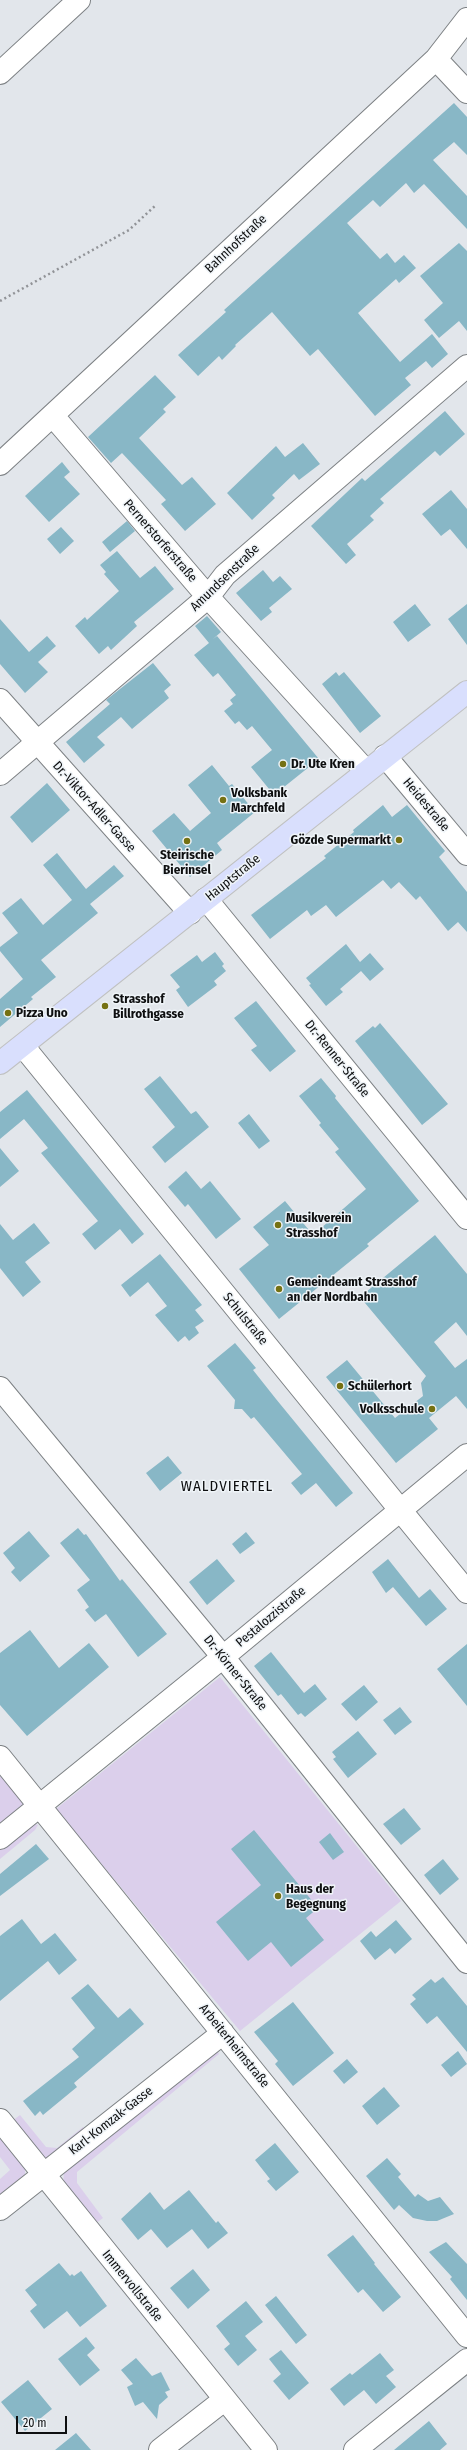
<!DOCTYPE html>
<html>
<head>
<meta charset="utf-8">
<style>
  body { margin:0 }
  #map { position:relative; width:467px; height:2450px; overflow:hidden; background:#e2e6eb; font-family:"Fira Sans Condensed",sans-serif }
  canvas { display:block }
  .scale { position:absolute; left:16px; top:2416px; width:51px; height:18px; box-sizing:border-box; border:2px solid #0e0f10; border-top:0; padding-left:5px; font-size:12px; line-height:14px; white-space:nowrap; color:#0e0f10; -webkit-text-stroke:3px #eff4f8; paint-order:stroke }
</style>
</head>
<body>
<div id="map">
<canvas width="467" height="2450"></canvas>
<div class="scale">20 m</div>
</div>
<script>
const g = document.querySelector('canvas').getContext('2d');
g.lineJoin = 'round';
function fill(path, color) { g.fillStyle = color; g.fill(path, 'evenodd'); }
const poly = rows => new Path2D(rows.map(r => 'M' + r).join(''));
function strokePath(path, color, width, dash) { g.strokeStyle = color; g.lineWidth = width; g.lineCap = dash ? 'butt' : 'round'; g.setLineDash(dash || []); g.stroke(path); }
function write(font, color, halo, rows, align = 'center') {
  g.font = font + ' "Fira Sans Condensed",sans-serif'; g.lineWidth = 3; g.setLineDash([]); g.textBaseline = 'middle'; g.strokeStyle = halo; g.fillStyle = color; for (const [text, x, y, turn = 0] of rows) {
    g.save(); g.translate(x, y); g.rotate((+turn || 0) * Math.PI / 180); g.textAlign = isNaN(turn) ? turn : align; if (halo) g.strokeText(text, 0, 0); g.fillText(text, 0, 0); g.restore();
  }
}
fill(poly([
  [220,1677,401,1901,240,2031,56,1809],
  [0,1768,31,1804,0,1829],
  [31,1823,38,1825,35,1830,0,1859,0,1845],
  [217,2050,219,2054,77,2172,77,2183,103,2218,92,2226,63,2191,64,2167],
  [20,2115,46,2147,57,2148,83,2127,88,2133,47,2160,41,2158,12,2121],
  [0,2132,22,2160,25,2169,25,2177,0,2203,0,2179,10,2170,0,2157]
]), '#dbcfeb');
fill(poly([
  [454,103,467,117,467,155,454,142,433,160,467,196,467,229,424,184,414,193,406,183,380,207,373,200,347,223,380,259,387,253,395,263,404,255,416,268,399,283,396,279,358,313,400,362,432,334,448,354,432,368,426,361,405,378,411,385,375,416,318,349,310,356,272,312,235,345,236,346,222,360,219,356,198,376,178,355,226,312,224,310],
  [459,243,467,251,467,331,459,321,439,338,424,320,443,303,420,276],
  [155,375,176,397,163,409,166,412,139,438,182,485,192,477,216,504,185,531,161,504,166,500,122,453,111,463,88,437],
  [445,411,465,434,440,456,435,451,380,499,384,503,370,516,374,520,347,544,356,555,346,564,311,526,362,478,365,481],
  [303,443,320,464,299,480,294,474,272,495,275,498,252,520,227,493,276,446,285,457],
  [62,462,70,472,64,477,80,494,49,522,25,496],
  [451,490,467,509,467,549,450,529,441,536,422,514],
  [127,521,135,531,110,552,102,542],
  [61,527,74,541,60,554,47,539],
  [117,551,140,578,155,566,174,589,134,622,137,626,111,650,108,646,99,654,75,626,85,617,87,620,119,591,104,574,106,572,100,565],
  [263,570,273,582,280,576,292,589,269,608,272,612,261,621,236,593],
  [415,604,431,625,408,642,393,622],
  [467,604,467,645,448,619],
  [207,616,221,632,213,639,217,636,319,759,274,795,251,767,272,750,252,726,247,730,239,721,235,724,224,711,233,704,230,700,236,695,218,673,213,677,194,655,209,643,195,626],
  [0,619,29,652,47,636,56,646,38,662,48,672,25,693,0,664],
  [153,663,171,685,164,691,169,698,132,729,121,717,97,737,105,745,84,763,66,742,110,704,106,700],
  [336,672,339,676,344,672,381,716,360,733,322,684],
  [212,765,229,786,232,784,255,812,217,843,222,850,190,877,152,831,174,813,190,831,211,813,188,785],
  [47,783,70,810,32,843,10,817],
  [383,805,392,817,407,805,445,851,439,857,467,892,467,932,458,922,448,931,420,896,416,900,399,882,391,889,383,880,336,917,326,905,311,916,307,910,270,939,251,915,326,858,324,856,354,832,353,830],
  [57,853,86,889,114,865,124,876,90,904,98,913,41,960,56,977,31,997,33,999,0,1027,0,999,23,979,0,951,0,947,18,933,2,913,21,898,43,925,72,900,43,865],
  [346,944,360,962,370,953,384,969,370,981,361,971,340,989,343,992,326,1006,309,985,311,984,306,978],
  [215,952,224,964,222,966,226,971,214,981,217,985,188,1007,176,990,180,987,170,975,197,955,202,962],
  [256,1001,296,1051,270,1072,251,1050,257,1046,234,1018],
  [380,1023,448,1104,422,1125,355,1041,373,1026,375,1028],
  [160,1076,191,1114,196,1111,209,1127,165,1163,152,1147,175,1127,144,1089],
  [321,1078,336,1096,335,1098,419,1201,367,1244,369,1246,279,1319,239,1269,269,1245,253,1227,285,1201,313,1235,366,1189,335,1152,339,1149,319,1125,321,1123,299,1096],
  [27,1090,144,1234,132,1244,120,1229,95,1250,82,1234,98,1221,41,1153,48,1148,24,1119,0,1139,0,1112],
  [249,1114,270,1141,259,1149,238,1123],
  [0,1148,19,1171,0,1187],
  [186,1171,201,1189,210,1181,241,1219,216,1239,188,1204,185,1207,168,1187],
  [34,1223,50,1243,25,1262,41,1282,23,1297,0,1268,0,1224,13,1240],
  [435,1235,467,1274,467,1336,456,1322,434,1342,455,1368,467,1359,467,1409,456,1396,429,1418,438,1429,396,1463,326,1377,347,1360,395,1418,423,1396,421,1383,426,1376,360,1297],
  [160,1254,202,1305,195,1310,204,1321,195,1327,199,1333,189,1341,185,1336,178,1342,155,1315,167,1306,148,1282,130,1297,121,1285],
  [235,1343,256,1368,253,1370,276,1399,353,1493,336,1507,316,1483,301,1495,291,1483,302,1474,254,1417,251,1419,242,1409,234,1409,235,1400,207,1366],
  [168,1456,182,1473,160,1491,146,1473],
  [78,1528,84,1535,86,1534,120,1581,122,1579,167,1634,138,1657,106,1614,95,1622,85,1610,89,1607,77,1590,90,1580,60,1543],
  [29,1531,50,1556,20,1582,11,1572,15,1568,3,1553],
  [246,1532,255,1543,240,1554,232,1544],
  [217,1559,235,1581,207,1605,189,1582],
  [388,1559,419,1598,430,1589,447,1609,426,1626,393,1587,386,1593,372,1572],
  [30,1630,59,1668,89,1643,109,1667,27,1736,0,1705,0,1653],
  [467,1644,467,1706,437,1669],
  [271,1652,304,1693,315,1684,327,1699,305,1717,301,1713,298,1715,281,1694,278,1696,254,1666],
  [364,1685,378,1702,356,1721,341,1704],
  [400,1707,412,1722,395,1735,383,1720],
  [358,1731,377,1754,348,1778,333,1759,336,1757,332,1752],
  [404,1808,421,1829,401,1845,383,1824],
  [254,1830,318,1908,306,1918,324,1940,291,1967,271,1942,248,1961,216,1922,261,1885,231,1849],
  [330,1833,344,1852,333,1860,319,1842],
  [36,1844,49,1859,0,1896,0,1874],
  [443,1859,459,1879,440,1895,424,1875],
  [22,1919,41,1944,55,1933,77,1960,59,1975,48,1961,0,2001,0,1936],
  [396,1920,412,1939,395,1954,390,1948,375,1960,360,1941,371,1931,376,1937],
  [443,1977,467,2006,467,2052,437,2016,427,2024,410,2004,416,1999,412,1995,431,1979,435,1983],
  [88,1984,118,2018,130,2008,144,2024,74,2083,77,2087,43,2115,40,2111,35,2116,23,2101,79,2057,72,2049,95,2028,71,1998],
  [293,2002,334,2053,293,2086,275,2064,278,2061,254,2032],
  [458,2051,467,2064,451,2077,441,2065],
  [347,2059,358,2072,344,2084,333,2071],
  [384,2087,400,2106,377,2125,362,2106],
  [275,2143,299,2172,276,2191,267,2181,270,2179,255,2160],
  [387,2158,401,2174,398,2177,415,2197,418,2194,428,2201,440,2197,454,2214,437,2221,427,2221,413,2218,399,2205,394,2210,366,2176],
  [189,2190,216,2223,218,2221,228,2233,208,2249,192,2229,167,2248,151,2229,138,2240,121,2219,150,2192,164,2210],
  [353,2235,375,2263,374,2264,401,2297,383,2312,363,2289,358,2293,327,2255],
  [446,2242,467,2264,467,2300,450,2279,452,2277,429,2252],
  [59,2263,70,2276,72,2274,74,2276,81,2271,107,2306,80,2327,67,2311,44,2329,30,2311,37,2305,25,2290],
  [193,2269,210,2290,188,2309,170,2288],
  [276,2296,307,2335,296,2344,265,2305],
  [246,2301,263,2322,245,2336,257,2350,238,2366,224,2349,230,2344,216,2326],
  [86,2337,95,2348,87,2355,100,2370,80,2386,58,2359],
  [281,2350,309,2383,289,2400,273,2381,281,2374,269,2359],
  [380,2353,394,2370,386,2376,396,2387,376,2404,364,2390,344,2406,330,2389,350,2373,352,2375],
  [136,2358,152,2376,161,2372,170,2390,165,2392,168,2397,159,2405,157,2419,143,2402,135,2406,127,2387,133,2384,121,2370],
  [28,2380,52,2409,25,2431,1,2402],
  [429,2421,447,2444,440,2450,394,2450],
  [76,2433,91,2450,55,2450]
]), '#88b7c6');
const minor = poly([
  [436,59,467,92],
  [0,73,79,0],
  [53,416,208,597,366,771],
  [0,464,436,59,467,19],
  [0,700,190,913],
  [385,756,467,854],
  [0,774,208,597,225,575,467,366],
  [206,899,467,1218],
  [23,1046,467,1592],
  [0,1388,223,1657,467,1962],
  [0,1757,467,2336],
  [0,1838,223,1657,467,1455],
  [0,2120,266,2450],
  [0,2209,223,2033],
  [160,2450,224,2400],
  [355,2450,467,2360]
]);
const major = poly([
  [0,1063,467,692]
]);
strokePath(minor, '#7d8184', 24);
strokePath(major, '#c0c1c1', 24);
strokePath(poly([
  [0,301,129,230,156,205]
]), '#919397', 2.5, [2, 3]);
strokePath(minor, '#fff', 22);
strokePath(major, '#d9dffd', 22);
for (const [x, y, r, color] of [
  [283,764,4,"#757113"],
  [223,800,4,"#757113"],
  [399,840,4,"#757113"],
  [187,841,4,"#757113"],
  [105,1006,4,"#757113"],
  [8,1013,4,"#757113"],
  [278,1225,4,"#757113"],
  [279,1289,4,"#757113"],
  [340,1386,4,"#757113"],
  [432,1409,4,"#757113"],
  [278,1896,4,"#757113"]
]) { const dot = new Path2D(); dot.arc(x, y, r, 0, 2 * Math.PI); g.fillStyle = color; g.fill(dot); strokePath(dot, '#eff4f8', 1.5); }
write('13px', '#0e0f10', '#eff4f8', [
  ["Bahnhofstraße",236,244,-43],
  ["Pernerstorferstraße",160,541,49],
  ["Amundsenstraße",225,578,-44],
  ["Heidestraße",426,805,50],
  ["Dr.-Viktor-Adler-Gasse",94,807,48],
  ["Hauptstraße",233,878,-39],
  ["Dr.-Renner-Straße",337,1059,51],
  ["Schulstraße",245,1319,51],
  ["Pestalozzistraße",271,1617,-40],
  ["Dr.-Körner-Straße",235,1673,51],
  ["Arbeiterheimstraße",234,2046,51],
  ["Karl-Komzak-Gasse",111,2121,-38],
  ["Immervollstraße",132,2286,51]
]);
write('bold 13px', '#0e0f10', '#eff4f8', [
  ["Dr. Ute Kren",291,764],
  ["Volksbank",231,793],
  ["Marchfeld",231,808],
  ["Gözde Supermarkt",391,840,"right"],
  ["Steirische",187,855,"center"],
  ["Bierinsel",187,870,"center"],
  ["Strasshof",113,999],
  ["Billrothgasse",113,1014],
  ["Pizza Uno",16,1013],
  ["Musikverein",286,1218],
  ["Strasshof",286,1233],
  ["Gemeindeamt Strasshof",287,1282],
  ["an der Nordbahn",287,1297],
  ["Schülerhort",348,1386],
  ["Volksschule",424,1409,"right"],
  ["Haus der",286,1889],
  ["Begegnung",286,1904]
], 'left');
g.letterSpacing = '1px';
write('15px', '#0e0f10', '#eff4f8', [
  ["WALDVIERTEL",227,1487]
]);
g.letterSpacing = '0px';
</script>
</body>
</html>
